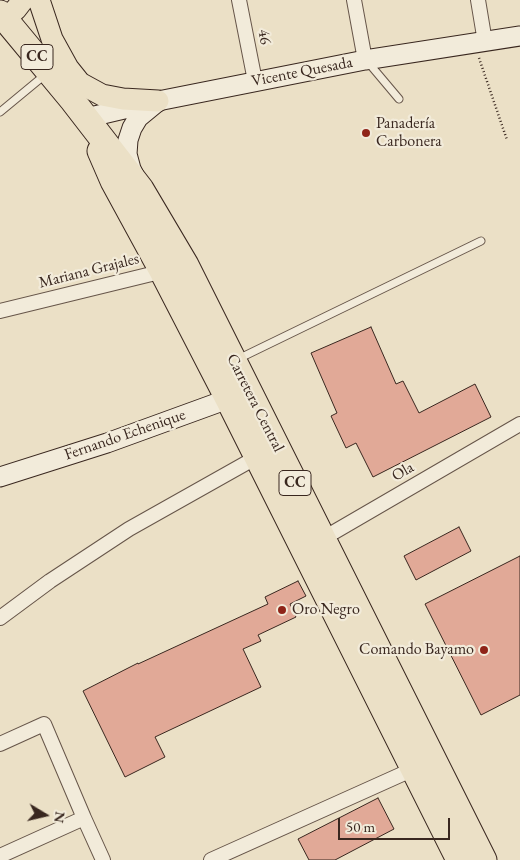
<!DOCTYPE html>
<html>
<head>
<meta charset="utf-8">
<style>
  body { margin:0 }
  #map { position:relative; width:520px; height:860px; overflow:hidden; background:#ebe0c6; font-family:"EB Garamond",serif }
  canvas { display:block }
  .north { position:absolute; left:20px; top:790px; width:50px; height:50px; -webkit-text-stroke:4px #f2ebda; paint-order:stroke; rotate:99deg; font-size:14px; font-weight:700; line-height:20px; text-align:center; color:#39271f }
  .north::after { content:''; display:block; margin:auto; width:18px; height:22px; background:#39271f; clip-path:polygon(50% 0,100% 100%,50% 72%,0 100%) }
  .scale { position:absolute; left:338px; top:818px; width:112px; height:22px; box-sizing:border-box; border:2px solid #39271f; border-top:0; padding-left:6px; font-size:15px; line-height:18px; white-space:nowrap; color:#39271f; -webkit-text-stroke:4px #f2ebda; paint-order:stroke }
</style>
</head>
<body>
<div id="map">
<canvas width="520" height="860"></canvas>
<div class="north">N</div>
<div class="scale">50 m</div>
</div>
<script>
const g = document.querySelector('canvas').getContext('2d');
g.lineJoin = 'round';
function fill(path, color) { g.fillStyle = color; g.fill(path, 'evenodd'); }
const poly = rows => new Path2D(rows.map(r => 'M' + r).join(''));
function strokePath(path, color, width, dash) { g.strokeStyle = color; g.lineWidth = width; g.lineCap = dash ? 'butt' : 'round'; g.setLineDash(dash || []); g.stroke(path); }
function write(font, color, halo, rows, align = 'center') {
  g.font = font + ' "EB Garamond",serif'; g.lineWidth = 4.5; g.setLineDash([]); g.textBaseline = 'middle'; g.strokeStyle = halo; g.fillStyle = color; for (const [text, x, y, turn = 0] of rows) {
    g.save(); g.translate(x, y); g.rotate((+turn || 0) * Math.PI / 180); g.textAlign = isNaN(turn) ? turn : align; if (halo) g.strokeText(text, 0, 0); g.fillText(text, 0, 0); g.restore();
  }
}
const building = poly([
  [371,327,396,384,403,381,419,413,475,384,491,417,373,477,356,443,346,448,331,416,337,413,311,353,371,327],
  [459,527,471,551,416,580,404,556,459,527],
  [520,556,520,695,481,715,425,604,520,556],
  [298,581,306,596,290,604,296,617,258,635,261,641,243,649,261,687,155,737,165,757,125,777,83,691,138,663,138,664,268,604,265,597,298,581],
  [378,798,394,829,335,860,309,860,298,839,378,798]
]);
fill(building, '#e1a997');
strokePath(building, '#39271f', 1);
const lane = poly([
  [367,61,399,99],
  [0,112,46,74],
  [238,359,481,241]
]);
const street = poly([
  [239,0,255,81],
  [354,0,365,60],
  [478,0,485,42],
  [0,311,168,270],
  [317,542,520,424],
  [0,618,50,581,129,529,257,457],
  [0,744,44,724,84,818,103,860],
  [0,856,84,818],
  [211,860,418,767]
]);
const secondary = poly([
  [86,118,158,101,365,60,520,36],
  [134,175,131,169,127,154,128,140,132,128,138,118,155,104],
  [0,477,107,443,228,399,240,394]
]);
const primary = poly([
  [39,0,56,51],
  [5,19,16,9,23,0],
  [52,39,68,68,80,83,102,95,123,99,158,101]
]);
const highway = poly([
  [0,13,73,101,141,189,186,265,484,860],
  [100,151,113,181,162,271,228,399,459,860]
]);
strokePath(lane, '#665549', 9);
strokePath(street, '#665549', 16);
strokePath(secondary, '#39271f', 21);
strokePath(primary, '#39271f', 23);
strokePath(highway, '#39271f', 27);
strokePath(poly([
  [479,58,507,140]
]), '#39271f', 2.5, [1, 2.5]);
strokePath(lane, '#f2ebda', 7);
strokePath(street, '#f2ebda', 14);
strokePath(secondary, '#f2ebda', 19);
strokePath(primary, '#ebe0c6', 21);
strokePath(highway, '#ebe0c6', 25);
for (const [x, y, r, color] of [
  [366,133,5,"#8f2418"],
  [282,610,5,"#8f2418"],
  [484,650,5,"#8f2418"]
]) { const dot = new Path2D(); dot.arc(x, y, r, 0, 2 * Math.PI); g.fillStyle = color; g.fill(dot); strokePath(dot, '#f2ebda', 2); }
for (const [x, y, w] of [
  [37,57,32],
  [295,483,32]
]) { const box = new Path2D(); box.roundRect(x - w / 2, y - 12.5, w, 25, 4); g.fillStyle = '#f2ebda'; g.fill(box); strokePath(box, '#39271f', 1); }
write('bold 15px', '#39271f', null, [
  ["CC",37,57],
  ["CC",295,483]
]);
write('16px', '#39271f', '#f2ebda', [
  ["46",264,37,79],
  ["Vicente Quesada",302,72,-11],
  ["Mariana Grajales",89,271,-14],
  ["Carretera Central",255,403,63],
  ["Fernando Echenique",125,435,-19],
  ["Ola",403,472,-30]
]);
write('16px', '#39271f', '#f2ebda', [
  ["Panadería",376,124],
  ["Carbonera",376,142],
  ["Oro Negro",292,610],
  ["Comando Bayamo",474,650,"right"]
], 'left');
</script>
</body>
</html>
